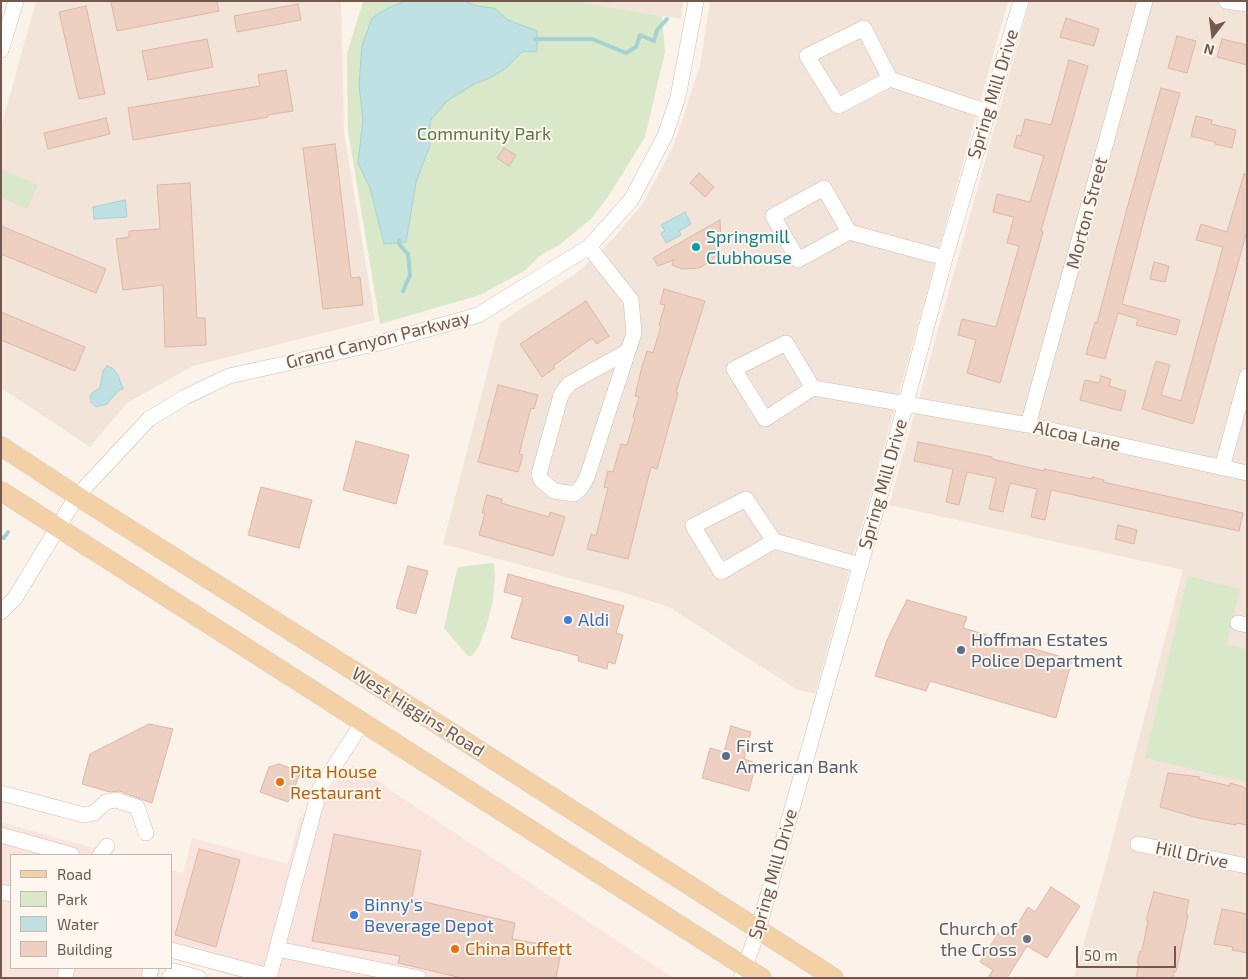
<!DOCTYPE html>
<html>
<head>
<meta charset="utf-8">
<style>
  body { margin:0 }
  #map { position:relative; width:1248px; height:979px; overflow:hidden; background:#fbf2e9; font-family:"Exo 2",sans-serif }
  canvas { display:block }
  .frame { position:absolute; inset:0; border:2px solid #73584e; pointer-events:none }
  .legend { position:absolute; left:10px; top:854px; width:162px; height:115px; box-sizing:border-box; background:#fef7ef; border:1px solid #c6b7af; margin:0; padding:6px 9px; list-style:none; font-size:15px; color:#73584e }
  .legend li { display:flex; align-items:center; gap:10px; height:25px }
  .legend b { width:25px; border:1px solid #c6b7af }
  .north { position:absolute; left:1188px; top:10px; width:50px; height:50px; -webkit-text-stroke:4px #fef7ef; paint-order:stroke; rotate:195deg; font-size:14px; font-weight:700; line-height:20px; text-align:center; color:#73584e }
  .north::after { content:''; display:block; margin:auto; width:18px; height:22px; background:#73584e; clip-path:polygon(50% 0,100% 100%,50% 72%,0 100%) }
  .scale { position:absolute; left:1076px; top:946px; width:100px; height:22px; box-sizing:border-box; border:2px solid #73584e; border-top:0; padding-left:6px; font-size:15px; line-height:18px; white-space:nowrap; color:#73584e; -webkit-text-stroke:4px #fef7ef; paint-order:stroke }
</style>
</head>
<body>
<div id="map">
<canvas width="1248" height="979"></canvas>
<div class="frame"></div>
<ul class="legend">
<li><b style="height:6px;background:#f4d0a7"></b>Road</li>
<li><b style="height:14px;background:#d8e8c8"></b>Park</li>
<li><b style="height:14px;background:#bfe1e3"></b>Water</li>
<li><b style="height:14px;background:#eed0c3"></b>Building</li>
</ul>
<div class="north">N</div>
<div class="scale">50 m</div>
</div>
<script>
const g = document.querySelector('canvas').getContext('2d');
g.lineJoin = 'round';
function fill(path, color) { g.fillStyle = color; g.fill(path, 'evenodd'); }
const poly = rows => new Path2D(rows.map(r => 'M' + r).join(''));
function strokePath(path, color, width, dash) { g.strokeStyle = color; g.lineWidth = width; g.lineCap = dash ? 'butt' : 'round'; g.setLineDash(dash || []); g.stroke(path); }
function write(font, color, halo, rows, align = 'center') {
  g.font = font + ' "Exo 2",sans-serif'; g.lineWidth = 4; g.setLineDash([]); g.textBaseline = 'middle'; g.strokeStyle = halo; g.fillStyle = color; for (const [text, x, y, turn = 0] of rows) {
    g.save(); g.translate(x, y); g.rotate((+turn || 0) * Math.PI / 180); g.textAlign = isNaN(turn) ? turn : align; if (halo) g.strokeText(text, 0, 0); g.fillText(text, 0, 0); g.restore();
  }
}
fill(poly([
  [36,1,341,1,344,132,375,320,193,366,127,403,90,447,1,388,1,128],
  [575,1,683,1,681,19],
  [710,1,1008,1,815,694,796,689,669,607,629,594,443,544,500,323,578,272,612,240,643,203,674,145,700,66],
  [1030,1,1247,1,1247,978,1074,978,1103,876,1183,570,889,505]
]), '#f2e4d8');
fill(poly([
  [353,765,673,978,241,978,171,958,171,870,184,873,192,838,288,864,300,818],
  [1,822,118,855,11,855,11,968,161,968,158,978,1,978]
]), '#fae4de');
fill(poly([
  [363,1,575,1,662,16,665,52,645,137,610,194,591,219,558,246,542,254,524,271,480,295,380,324,348,131,347,54],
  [1,169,38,185,27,209,1,198],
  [491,563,494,564,495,578,493,600,487,624,479,646,472,656,468,656,444,628,457,570,459,567],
  [1188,576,1240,589,1227,644,1247,649,1247,782,1145,758]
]), '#d8e8c8');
const water = poly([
  [406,1,465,1,477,6,494,8,508,20,537,31,537,51,522,52,506,68,490,78,474,84,447,101,430,121,430,145,416,182,406,242,384,244,370,188,358,163,363,120,359,85,362,46,372,18,388,8,406,1],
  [125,200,127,217,94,219,93,207,125,200],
  [685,212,691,224,679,231,681,235,666,243,661,233,665,231,661,225,685,212],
  [107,366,112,368,118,375,123,389,119,390,107,404,96,407,91,402,90,397,93,392,100,388,103,371,107,366]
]);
fill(water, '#bfe1e3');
strokePath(water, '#a6d1d4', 1);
strokePath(poly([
  [535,39,592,39,626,53,636,47,640,35,654,41,657,30,667,19],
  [399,240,399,244,408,254,410,275,403,291],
  [1,537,4,538,8,532]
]), '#a6d1d4', 4);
const building = poly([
  [117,1,217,1,219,11,117,31,111,2,117,1],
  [298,4,301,20,237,32,234,16,298,4],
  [86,6,105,94,79,99,59,12,86,6],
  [1066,18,1099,29,1094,46,1060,37,1066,18],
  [1177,36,1196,41,1187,73,1168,68,1177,36],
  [207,39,213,67,148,80,142,51,207,39],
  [1222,39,1247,45,1247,65,1217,57,1222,39],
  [1069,60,1088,66,1041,231,1043,232,1034,264,1000,383,967,373,976,340,958,335,962,319,996,327,1019,246,1007,243,1014,217,993,212,997,194,1030,202,1044,156,1014,147,1017,135,1021,136,1025,119,1051,125,1069,60],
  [286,70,293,111,268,115,268,117,133,140,128,108,260,86,258,75,286,70],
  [1161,88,1180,93,1146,212,1122,304,1180,320,1176,335,1136,325,1138,319,1118,313,1105,359,1086,354,1095,322,1097,323,1126,212,1161,88],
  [1196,116,1212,120,1211,124,1236,130,1232,148,1215,144,1215,142,1191,136,1196,116],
  [106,118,110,134,48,149,44,133,106,118],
  [335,144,351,278,360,277,363,305,323,309,303,148,335,144],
  [504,148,516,155,509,166,497,158,504,148],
  [699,173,714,187,705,197,690,183,699,173],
  [1244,174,1247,175,1247,231,1193,424,1142,409,1156,361,1170,365,1161,395,1181,401,1223,247,1196,240,1201,224,1227,232,1244,174],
  [190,183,197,318,205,318,206,345,165,347,163,285,123,290,116,239,129,237,129,231,160,229,157,185,190,183],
  [720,220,721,244,719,250,714,258,706,264,699,268,682,269,672,265,674,260,658,266,653,258,720,220],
  [1,226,106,269,96,293,1,254,1,226],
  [1154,262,1169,266,1165,282,1150,279,1154,262],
  [664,289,705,301,676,392,678,393,657,469,651,467,628,559,587,549,591,534,596,536,608,488,604,487,608,471,613,472,621,444,627,445,635,418,633,417,639,397,635,396,642,367,647,351,653,353,661,326,659,325,665,305,660,304,664,289],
  [586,301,609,336,597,344,592,338,553,366,555,368,542,377,520,344,586,301],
  [1,312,85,347,75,371,1,340,1,312],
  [1101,376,1111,379,1109,386,1126,391,1121,411,1080,400,1085,380,1099,383,1101,376],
  [498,385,538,395,534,409,531,408,519,454,523,455,518,472,478,462,498,385],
  [356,441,409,455,396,504,343,490,356,441],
  [918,442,992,457,992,459,1044,471,1044,469,1092,479,1092,477,1104,480,1103,482,1243,513,1239,531,1051,490,1045,520,1031,517,1037,489,1010,483,1003,512,989,509,996,478,967,472,959,505,946,502,953,469,914,461,918,442],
  [261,487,312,500,299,548,248,535,261,487],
  [487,495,502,499,501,503,549,517,550,512,565,517,553,556,479,535,485,513,482,513,487,495],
  [1118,525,1137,530,1134,544,1115,539,1118,525],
  [408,566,428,571,416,614,396,608,408,566],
  [508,574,624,606,616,633,623,635,615,664,608,662,607,669,578,661,579,656,511,638,523,597,504,592,508,574],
  [907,600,967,617,963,628,1072,660,1056,718,930,681,926,691,875,676,887,640,907,600],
  [149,724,173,729,152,803,119,791,110,792,82,784,90,754,149,724],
  [731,726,751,732,744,759,756,763,749,791,702,778,710,748,724,752,731,726],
  [279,764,301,772,288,802,260,792,269,767,279,764],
  [1168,773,1200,777,1199,779,1230,786,1230,783,1244,787,1244,788,1247,789,1247,825,1236,823,1236,825,1198,818,1160,807,1168,773],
  [334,834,421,851,412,899,515,923,512,939,562,948,556,978,462,978,398,963,400,956,312,941,334,834],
  [199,849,240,860,216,947,175,935,199,849],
  [1051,887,1080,906,1047,958,1027,946,1007,978,988,978,993,970,980,962,1003,926,1013,932,1028,907,1035,912,1051,887],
  [1154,892,1189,900,1186,914,1188,915,1176,972,1174,971,1173,978,1136,978,1139,963,1137,963,1140,951,1142,951,1148,921,1146,920,1154,892],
  [1222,909,1247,914,1247,953,1232,950,1233,947,1214,944,1222,909]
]);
fill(building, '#eed0c3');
strokePath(building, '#dfb6a4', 1);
const minor = poly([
  [1226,1,1247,4],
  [1,50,16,1],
  [890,79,838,106,807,56,864,28,890,79,988,112],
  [849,232,824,188,773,216,798,260,849,232,945,258],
  [589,247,631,300,634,333,587,477,581,488,574,494,554,491,541,480,539,474,561,395,569,384,628,351],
  [813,388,786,343,734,369,765,419,813,388,1028,425,1247,473],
  [1028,425,1145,1],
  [1222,468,1247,376],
  [774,541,721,572,693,526,746,499,774,541,860,565],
  [1,612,15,598,77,496,149,419,185,397,229,376,379,343,478,315,589,247,631,200,665,136,678,97,696,1],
  [1238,623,1247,625],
  [1,793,84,815,94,813,106,802,116,800,137,807,146,833],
  [1,835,72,855],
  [1138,844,1247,866],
  [100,855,107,846],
  [1,892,11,894],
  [277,949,419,978],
  [171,950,269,976],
  [65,978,67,968],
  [149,978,151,968],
  [169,978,174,971,199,978],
  [269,978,320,788,363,722],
  [741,978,758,930,906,403,945,258,1021,1]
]);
const major = poly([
  [1,446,77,496,455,735,834,978],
  [1,491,762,978]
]);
strokePath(minor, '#cebcb2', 16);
strokePath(major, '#d8d0cd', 20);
strokePath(minor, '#fff', 15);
strokePath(major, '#f4d0a7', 19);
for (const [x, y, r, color] of [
  [696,247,5,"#0f9aa8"],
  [568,620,5,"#3f7fe0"],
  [961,650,5,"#5c6f8a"],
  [726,756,5,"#5c6f8a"],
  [280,782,5,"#e8710a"],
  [354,915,5,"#3f7fe0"],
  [1027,939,5,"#6b7280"],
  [455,949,5,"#e8710a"]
]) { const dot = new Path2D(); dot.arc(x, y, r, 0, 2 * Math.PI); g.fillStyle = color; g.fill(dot); strokePath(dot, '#fef7ef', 2); }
write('18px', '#73584e', '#fef7ef', [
  ["Spring Mill Drive",993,94,-73],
  ["Morton Street",1087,213,-75],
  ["Grand Canyon Parkway",378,340,-14],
  ["Alcoa Lane",1077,436,12],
  ["Spring Mill Drive",883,484,-74],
  ["West Higgins Road",418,712,32],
  ["Hill Drive",1192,855,12],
  ["Spring Mill Drive",773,874,-74]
]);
write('18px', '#5a7847', '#fef7ef', [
  ["Community Park",484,134]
]);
write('18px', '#0d838f', '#fef7ef', [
  ["Springmill",706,237],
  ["Clubhouse",706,258]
], 'left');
write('18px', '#366cbe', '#fef7ef', [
  ["Aldi",578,620],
  ["Binny's",364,905],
  ["Beverage Depot",364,926]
], 'left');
write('18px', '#4e5e75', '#fef7ef', [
  ["Hoffman Estates",971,640],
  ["Police Department",971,661],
  ["First",736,746],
  ["American Bank",736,767]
], 'left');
write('18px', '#c56008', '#fef7ef', [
  ["Pita House",290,772],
  ["Restaurant",290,793],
  ["China Buffett",465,949]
], 'left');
write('18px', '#5b616d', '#fef7ef', [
  ["Church of",1017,929],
  ["the Cross",1017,950]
], 'right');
</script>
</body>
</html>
